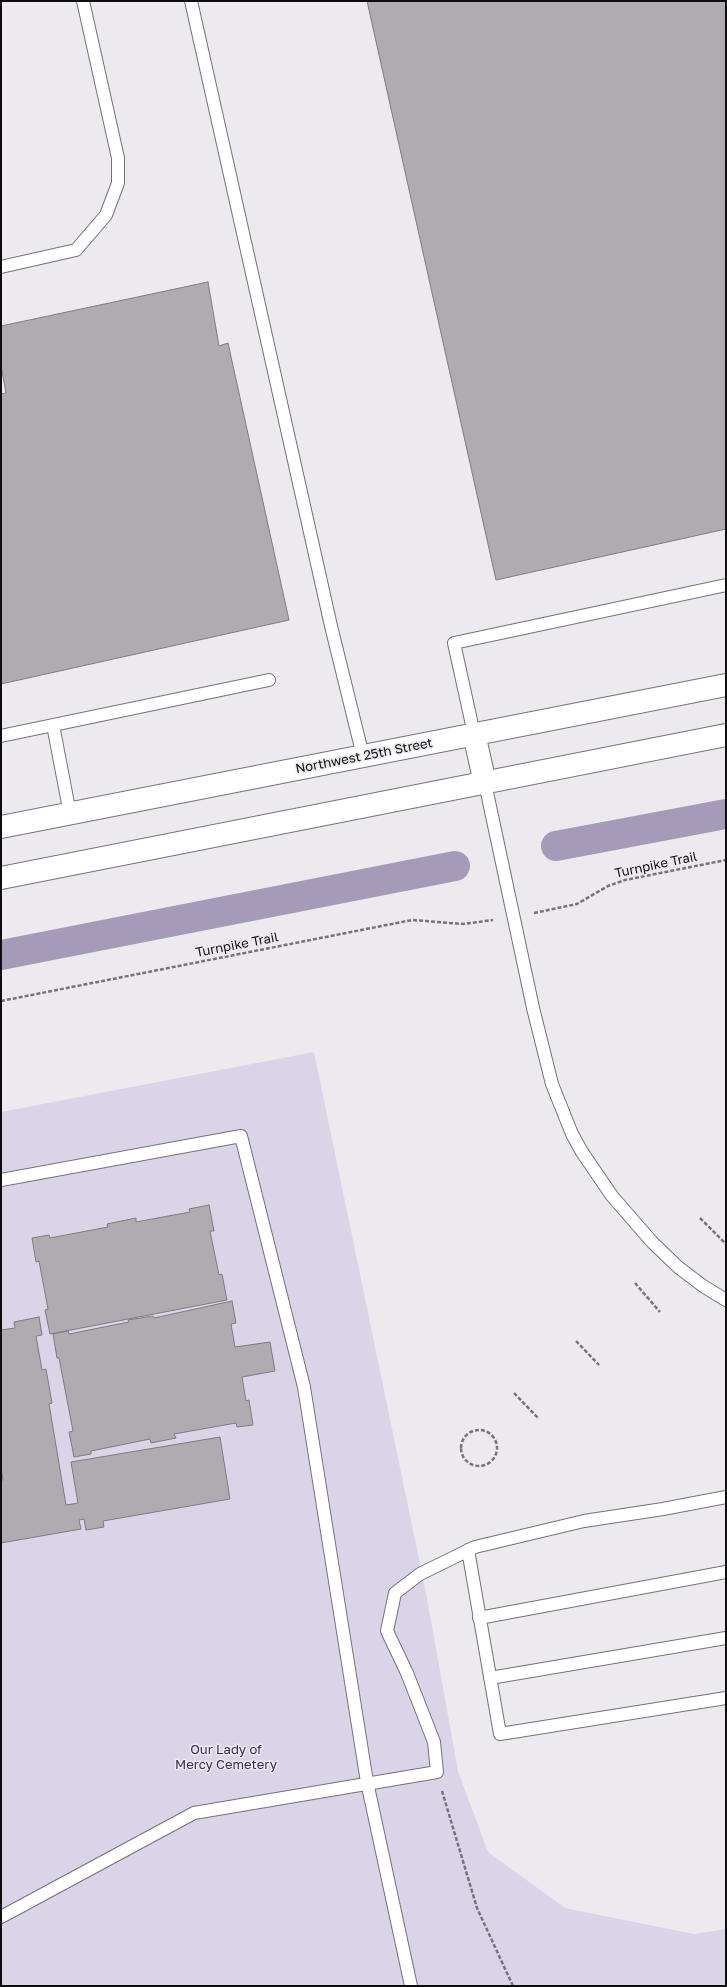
<!DOCTYPE html>
<html>
<head>
<meta charset="utf-8">
<style>
  body { margin:0 }
  #map { position:relative; width:727px; height:1987px; overflow:hidden; background:#eceaef; font-family:"Golos Text",sans-serif }
  canvas { display:block }
  .frame { position:absolute; inset:0; border:2px solid #0d0c0e; pointer-events:none }
</style>
</head>
<body>
<div id="map">
<canvas width="727" height="1987"></canvas>
<div class="frame"></div>
</div>
<script>
const g = document.querySelector('canvas').getContext('2d');
g.lineJoin = 'round';
function fill(path, color) { g.fillStyle = color; g.fill(path, 'evenodd'); }
const poly = rows => new Path2D(rows.map(r => 'M' + r).join(''));
function strokePath(path, color, width, dash) { g.strokeStyle = color; g.lineWidth = width; g.lineCap = dash ? 'butt' : 'round'; g.setLineDash(dash || []); g.stroke(path); }
function write(font, color, halo, rows, align = 'center') {
  g.font = font + ' "Golos Text",sans-serif'; g.lineWidth = 3; g.setLineDash([]); g.textBaseline = 'middle'; g.strokeStyle = halo; g.fillStyle = color; for (const [text, x, y, turn = 0] of rows) {
    g.save(); g.translate(x, y); g.rotate((+turn || 0) * Math.PI / 180); g.textAlign = isNaN(turn) ? turn : align; if (halo) g.strokeText(text, 0, 0); g.fillText(text, 0, 0); g.restore();
  }
}
fill(poly([
  [314,1052,426,1593,458,1771,488,1852,565,1908,694,1934,726,1929,726,1986,1,1986,1,1112]
]), '#dbd4e9');
strokePath(poly([
  [556,846,726,814],
  [1,955,455,866]
]), '#a59bb9', 30);
const building = poly([
  [367,1,726,1,726,529,496,580,367,1],
  [208,282,219,346,228,343,289,620,1,684,1,394,6,393,1,366,1,326,208,282],
  [209,1205,214,1231,210,1231,219,1275,222,1274,227,1300,50,1334,45,1310,48,1309,39,1261,36,1262,32,1238,49,1235,50,1238,108,1227,107,1224,136,1218,136,1222,190,1212,189,1209,209,1205],
  [232,1301,236,1323,231,1324,235,1347,270,1342,275,1371,242,1377,246,1401,249,1400,253,1425,237,1427,236,1423,174,1434,176,1438,151,1443,150,1439,91,1451,91,1454,74,1457,69,1432,73,1431,59,1358,57,1358,53,1334,68,1331,69,1334,129,1322,128,1320,153,1316,154,1318,232,1301],
  [39,1317,42,1335,36,1336,42,1370,46,1369,52,1403,49,1404,66,1505,78,1503,71,1462,220,1437,230,1499,103,1521,104,1527,86,1530,84,1519,79,1520,81,1529,1,1543,1,1480,3,1480,1,1468,1,1330,15,1328,14,1322,39,1317]
]);
fill(building, '#aeacb1');
strokePath(building, '#7d7c80', 1);
const lane = poly([
  [191,1,331,626,363,756],
  [1,267,76,250,106,215,118,183,118,158,83,1],
  [53,725,70,814],
  [474,734,454,643,726,585],
  [1,736,269,680],
  [485,783,533,1008,552,1084,572,1134,582,1152,612,1196,652,1242,678,1267,703,1286,726,1300],
  [1,1180,241,1136,304,1387,367,1782,411,1986],
  [468,1550,500,1734,726,1698],
  [479,1618,726,1572],
  [490,1678,726,1638],
  [1,1917,194,1813,437,1772,434,1742,407,1673,387,1631,395,1593,420,1574,475,1547,584,1521,663,1509,726,1497]
]);
const secondary = poly([
  [474,734,485,783],
  [1,827,726,685],
  [1,878,726,735]
]);
strokePath(lane, '#737276', 14);
strokePath(secondary, '#737276', 24);
strokePath(poly([
  [534,913,577,904,608,886,625,880,726,860],
  [1,1001,412,920,463,924,493,920],
  [700,1218,726,1244],
  [635,1283,660,1312],
  [576,1341,599,1365],
  [514,1393,539,1419],
  '461 1448a18 18 0 1 1 36 0a18 18 0 1 1-36 0Z',
  [442,1791,477,1908,513,1986]
]), '#767478', 2.5, [4, 2]);
strokePath(lane, '#fff', 12);
strokePath(secondary, '#fff', 22);
write('13px', '#0d0c0e', '#eceaef', [
  ["Northwest 25th Street",364,756,-11],
  ["Turnpike Trail",656,865,-12],
  ["Turnpike Trail",237,945,-11]
]);
write('13px', '#3b2b55', '#eceaef', [
  ["Our Lady of",226,1750],
  ["Mercy Cemetery",226,1765]
]);
</script>
</body>
</html>
